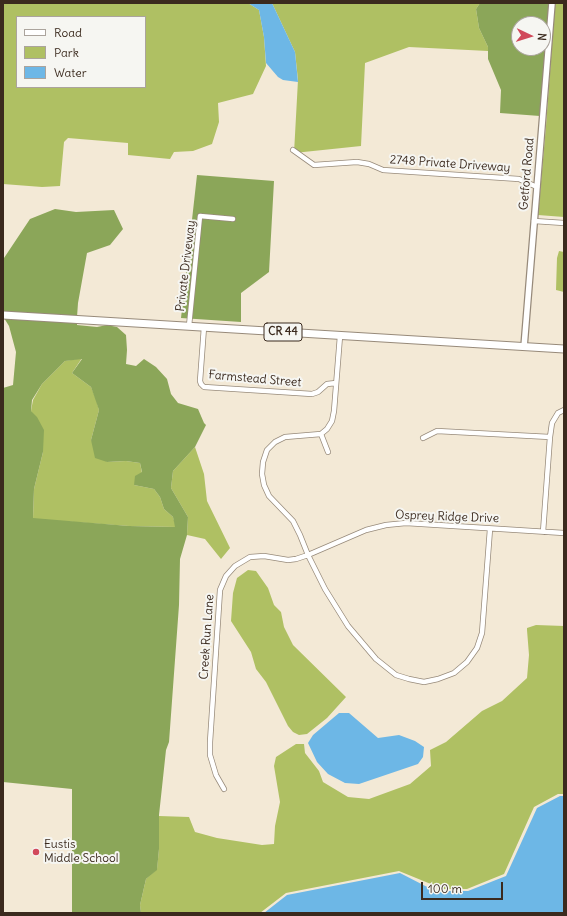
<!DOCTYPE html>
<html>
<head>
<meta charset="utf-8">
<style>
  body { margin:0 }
  #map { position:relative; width:567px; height:916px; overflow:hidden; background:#f3e9d6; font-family:Delius,sans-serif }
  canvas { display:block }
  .frame { position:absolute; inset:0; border:4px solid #3b2a1e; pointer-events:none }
  .legend { position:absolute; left:16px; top:16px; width:130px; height:72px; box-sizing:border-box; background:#f6f6f2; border:1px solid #aba49d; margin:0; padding:5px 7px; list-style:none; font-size:12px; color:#3b2a1e }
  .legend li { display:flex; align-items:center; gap:8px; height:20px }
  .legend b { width:20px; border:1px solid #aba49d }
  .north { position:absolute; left:511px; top:16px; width:40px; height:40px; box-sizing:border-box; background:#f6f6f2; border:1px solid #aba49d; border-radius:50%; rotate:94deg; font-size:11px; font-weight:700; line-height:16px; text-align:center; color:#3b2a1e }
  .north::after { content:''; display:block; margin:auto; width:14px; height:18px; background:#d1495b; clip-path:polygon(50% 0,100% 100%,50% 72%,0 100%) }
  .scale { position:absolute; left:421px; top:882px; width:82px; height:18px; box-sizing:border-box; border:2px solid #3b2a1e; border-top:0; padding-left:5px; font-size:12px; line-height:14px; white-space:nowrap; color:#3b2a1e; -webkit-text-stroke:3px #f6f6f2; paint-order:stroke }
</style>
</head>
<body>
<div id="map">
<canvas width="567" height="916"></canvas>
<div class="frame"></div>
<ul class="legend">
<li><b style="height:5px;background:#fff"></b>Road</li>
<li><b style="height:11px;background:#afc063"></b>Park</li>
<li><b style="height:11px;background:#6db7e6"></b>Water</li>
</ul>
<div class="north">N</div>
<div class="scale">100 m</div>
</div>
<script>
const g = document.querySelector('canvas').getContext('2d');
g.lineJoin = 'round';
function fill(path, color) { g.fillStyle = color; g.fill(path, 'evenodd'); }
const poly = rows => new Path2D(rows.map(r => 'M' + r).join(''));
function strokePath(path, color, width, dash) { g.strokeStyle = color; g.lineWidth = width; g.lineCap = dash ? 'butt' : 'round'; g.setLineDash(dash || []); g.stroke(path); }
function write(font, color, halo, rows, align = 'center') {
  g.font = font + ' Delius,sans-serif'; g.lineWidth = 4; g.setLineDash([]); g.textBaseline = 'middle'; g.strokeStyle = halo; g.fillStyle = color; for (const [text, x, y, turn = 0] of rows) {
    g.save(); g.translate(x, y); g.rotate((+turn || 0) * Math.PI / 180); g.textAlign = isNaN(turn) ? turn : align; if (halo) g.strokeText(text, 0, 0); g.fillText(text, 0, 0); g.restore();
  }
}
fill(poly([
  [3,3,248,3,259,10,264,37,266,66,253,94,218,103,219,122,212,144,193,151,174,152,170,159,128,155,128,143,68,138,64,142,60,186,42,187,3,184],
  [17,17,145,17,145,87,17,87],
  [272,3,480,3,476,9,479,28,488,47,488,51,409,47,365,63,361,146,294,153,298,80,295,52],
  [555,3,564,3,564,217,538,215,546,126],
  [559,251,564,252,564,292,556,290,557,258],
  [82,358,72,373,91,387,96,399,99,410,91,440,107,462,126,461,140,463,142,473,134,485,154,489,160,497,164,509,173,517,176,527,129,526,33,519,34,489,43,452,31,411,33,400,42,384,65,361],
  [195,447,204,474,207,501,230,548,221,559,205,539,187,535,188,517,171,488,173,471],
  [248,570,256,571,268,588,274,605,281,612,284,627,293,645,346,697,327,718,307,734,299,735,293,732,288,726,266,682,256,669,251,652,231,621,233,593,237,578],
  [536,625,564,626,564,794,558,794,534,807,504,874,467,889,443,889,399,871,286,893,260,913,141,913,140,905,146,879,157,869,159,849,159,816,189,817,195,832,217,838,262,845,274,844,275,826,280,802,274,766,276,757,296,744,304,744,305,753,319,771,323,782,348,797,369,799,410,784,431,766,430,750,446,742,482,711,502,701,527,678,529,655,527,630,527,628]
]), '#afc063');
fill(poly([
  [480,3,549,3,540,116,500,113,501,90,488,59,488,47,479,28,476,9],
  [519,24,543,24,543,48,519,48],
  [197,175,274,181,269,272,241,293,241,322,181,318],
  [55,209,76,212,114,210,123,229,110,245,87,253,78,303,77,317,3,312,4,258,30,219],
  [4,318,77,322,77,325,97,327,107,325,117,327,126,335,127,350,126,364,136,366,144,359,156,367,167,379,171,394,178,403,198,409,204,423,206,425,195,447,173,471,171,488,188,517,187,535,180,559,179,605,169,742,166,750,159,815,159,849,157,870,146,879,140,905,141,913,72,913,72,789,3,782,3,388,13,385,16,352,9,326],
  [82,359,72,373,91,387,99,410,91,440,95,458,107,462,126,461,140,463,142,472,135,476,134,485,154,489,160,497,164,509,173,517,175,527,129,526,33,518,34,489,43,452,44,430,37,417,31,411,32,400,42,384,65,361]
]), '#8ba659');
fill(poly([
  [248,3,272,3,295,52,298,82,283,80,278,77,266,63,264,37,259,10],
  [339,713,349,713,378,738,399,735,415,741,424,747,423,757,418,764,359,784,345,783,328,774,317,762,308,743,313,735],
  [560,796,564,796,564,913,264,913,287,895,400,873,435,891,468,891,506,876,537,808]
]), '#6db7e6');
const minor = poly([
  [293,150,314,165,357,162,369,164,383,170,519,179,537,187],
  [534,221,564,223],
  [189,326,200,216,233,219],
  [204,327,200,381,201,384,204,387,312,394,318,392,327,384,336,383],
  [340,336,334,411,332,421,327,429,321,434,285,437,275,442,267,450,263,462,262,474,264,485,269,496,293,521,300,535,308,555,325,589,348,626,376,659,396,675,409,679,424,682,438,679,454,673,467,662,477,648,482,633,490,529],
  [321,434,328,452],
  [423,438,437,431,550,437],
  [543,532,550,437,552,423,558,413,564,410],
  [224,789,216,775,210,755,210,742,220,590,226,576,235,566,250,557,264,556,288,560,296,559,308,555,366,530,386,525,406,523,564,533]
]);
const tertiary = poly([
  [524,347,552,3]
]);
const primary = poly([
  [3,315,564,349]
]);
strokePath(minor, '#978a7a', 6);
strokePath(tertiary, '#978a7a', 8);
strokePath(primary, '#978a7a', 9);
strokePath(minor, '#fff', 4.5);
strokePath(tertiary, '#fff', 5.5);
strokePath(primary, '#fff', 7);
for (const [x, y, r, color] of [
  [36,852,4,"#d1495b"]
]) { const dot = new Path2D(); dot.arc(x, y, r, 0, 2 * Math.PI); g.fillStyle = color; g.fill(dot); strokePath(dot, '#f6f6f2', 1.5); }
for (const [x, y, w] of [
  [283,332,38]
]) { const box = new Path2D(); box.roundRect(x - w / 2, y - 9, w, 18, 3); g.fillStyle = '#f6f6f2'; g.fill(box); strokePath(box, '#3b2a1e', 1); }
write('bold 11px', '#3b2a1e', null, [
  ["CR 44",283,332]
]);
write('12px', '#3b2a1e', '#f6f6f2', [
  ["2748 Private Driveway",450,164,4],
  ["Getford Road",527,174,-85],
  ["Private Driveway",186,266,-83],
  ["Farmstead Street",255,379,5],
  ["Osprey Ridge Drive",447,517,2],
  ["Creek Run Lane",207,637,-86]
]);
write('12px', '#3b2a1e', '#f6f6f2', [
  ["Eustis",44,845],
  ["Middle School",44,859]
], 'left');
</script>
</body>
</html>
